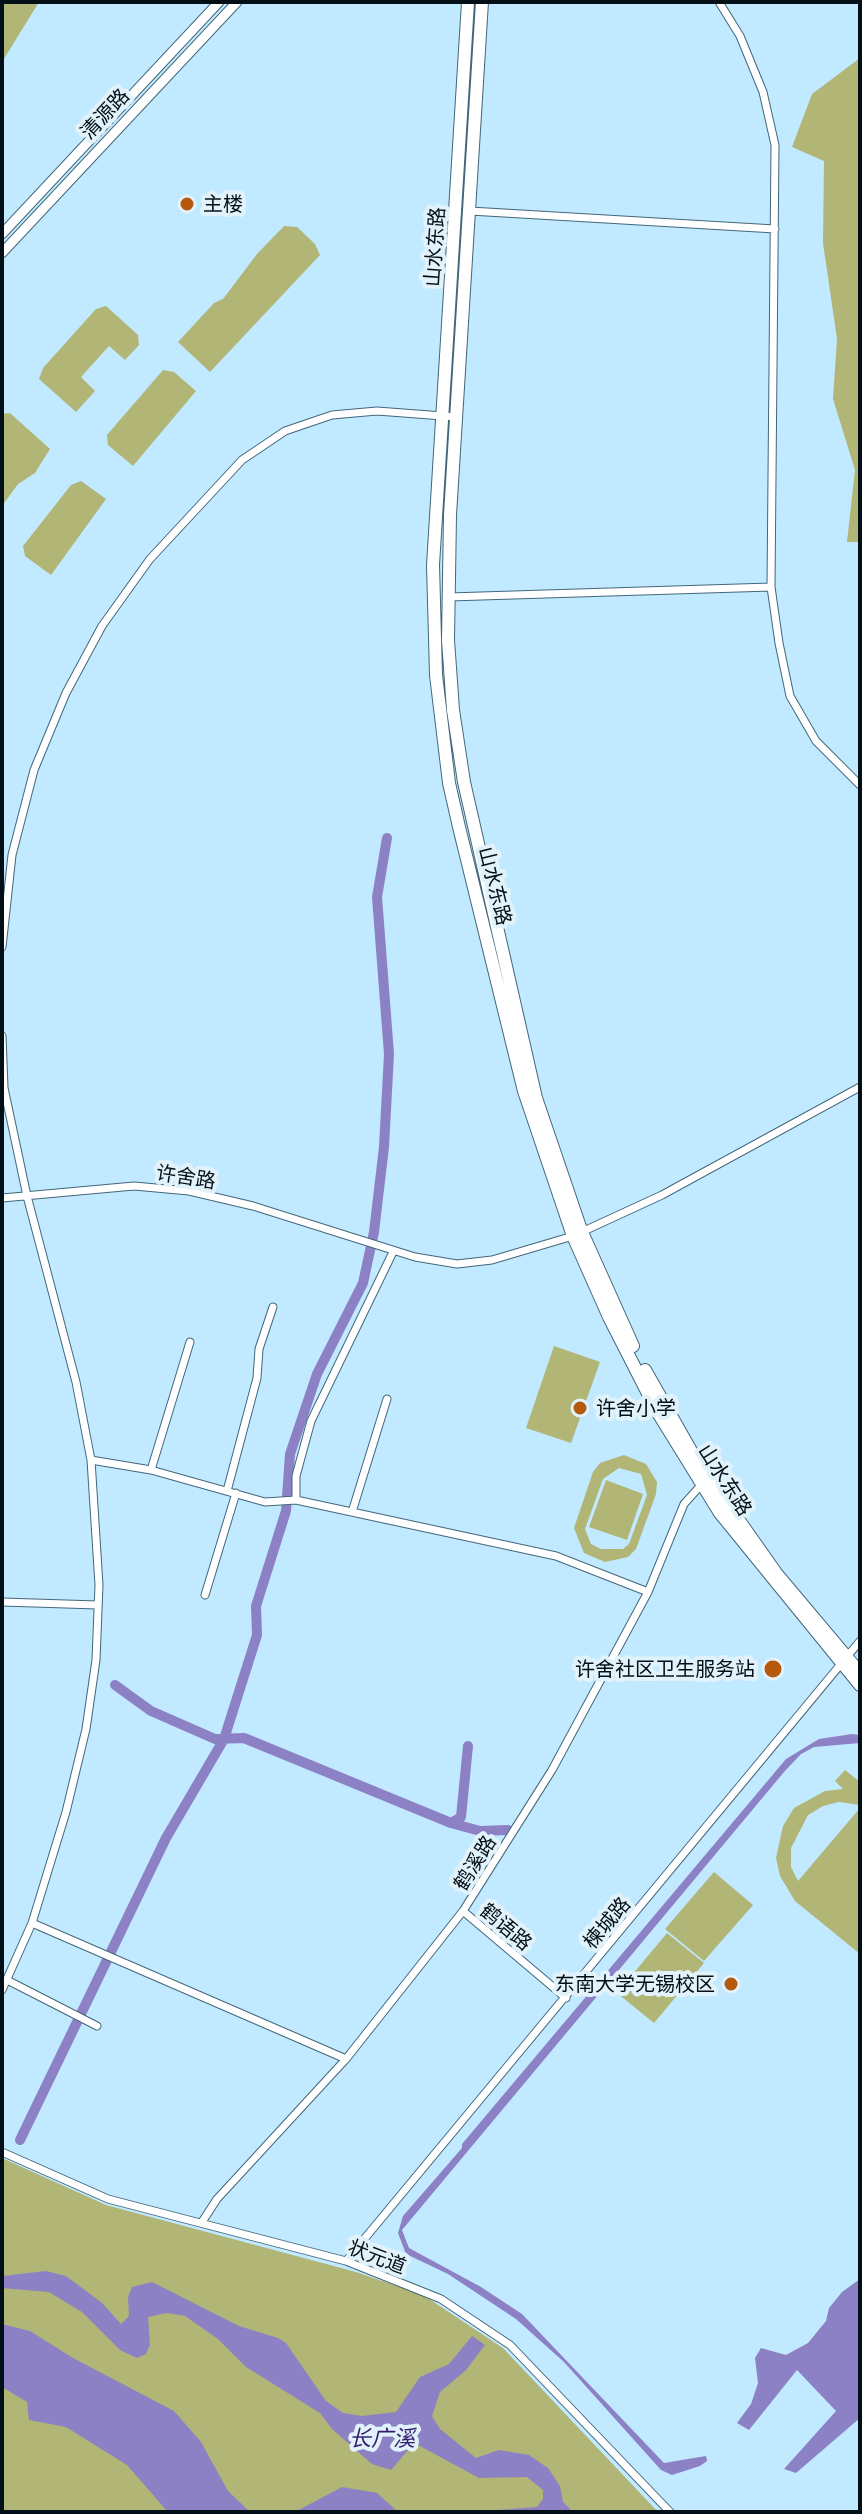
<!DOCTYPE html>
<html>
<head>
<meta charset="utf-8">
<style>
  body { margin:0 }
  #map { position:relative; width:862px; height:2514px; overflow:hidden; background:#c1e9ff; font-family:Barlow,sans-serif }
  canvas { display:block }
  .frame { position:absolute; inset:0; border:4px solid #020f16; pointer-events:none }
</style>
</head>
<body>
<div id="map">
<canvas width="862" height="2514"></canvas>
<div class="frame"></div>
</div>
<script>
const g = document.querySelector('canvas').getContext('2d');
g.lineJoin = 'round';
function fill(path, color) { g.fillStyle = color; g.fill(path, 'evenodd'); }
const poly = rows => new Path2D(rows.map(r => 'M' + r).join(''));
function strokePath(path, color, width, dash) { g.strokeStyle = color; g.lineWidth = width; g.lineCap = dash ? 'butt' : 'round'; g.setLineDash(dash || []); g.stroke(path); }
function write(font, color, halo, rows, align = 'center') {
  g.font = font + ' Barlow,"Noto Sans SC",sans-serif'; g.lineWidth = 8; g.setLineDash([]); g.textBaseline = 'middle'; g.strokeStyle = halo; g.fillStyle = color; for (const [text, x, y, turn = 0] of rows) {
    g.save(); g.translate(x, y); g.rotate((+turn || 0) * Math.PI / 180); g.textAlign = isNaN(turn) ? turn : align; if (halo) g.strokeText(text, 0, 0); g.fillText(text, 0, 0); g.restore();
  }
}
fill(poly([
  [2,2,39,2,2,62],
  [860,58,860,542,847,542,855,470,833,399,837,339,823,243,824,161,792,147,812,94],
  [284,226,297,227,315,244,320,255,210,372,178,342,214,303,223,299,257,254],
  [106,306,138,335,139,345,125,360,109,346,81,377,95,391,76,412,39,379,43,368,96,309],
  [163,370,174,372,196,391,133,466,108,445,107,435],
  [10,413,50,449,35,473,18,484,2,506,2,414],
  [81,481,106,499,51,575,25,556,23,546,71,485],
  [554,1346,600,1362,571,1443,526,1428],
  [624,1455,646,1464,657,1482,656,1494,636,1549,628,1557,605,1562,584,1553,574,1528,593,1472,600,1463],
  [619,1468,641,1474,647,1495,629,1544,623,1549,601,1549,591,1544,585,1529,603,1479],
  [606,1480,643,1494,627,1540,589,1527],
  [845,1770,860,1782,860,1805,839,1802,823,1806,808,1815,791,1848,791,1867,798,1881,860,1808,860,1954,795,1901,780,1876,776,1858,783,1826,794,1808,825,1791,843,1789,835,1781],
  [714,1872,753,1905,704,1961,665,1929],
  [667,1933,704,1963,654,2023,617,1993],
  [2,2158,106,2205,356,2272,423,2295,503,2348,658,2512,2,2512]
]), '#b1b575');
fill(poly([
  [852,1734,860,1735,860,1743,814,1747,801,1754,784,1772,402,2230,409,2248,481,2287,522,2314,664,2463,706,2456,707,2461,700,2466,672,2475,661,2470,564,2362,516,2319,448,2274,406,2254,398,2233,403,2216,462,2148,462,2144,786,1759,819,1739],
  [46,2271,66,2276,102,2303,121,2324,129,2316,128,2297,132,2287,152,2282,239,2326,278,2338,286,2343,326,2401,343,2413,362,2416,396,2412,420,2377,449,2364,472,2336,485,2345,466,2370,440,2392,432,2416,440,2429,476,2458,499,2450,529,2455,548,2468,560,2486,563,2502,573,2512,472,2512,537,2507,543,2499,543,2490,527,2477,479,2478,418,2445,409,2449,391,2470,372,2464,332,2429,320,2413,246,2367,218,2339,185,2316,167,2313,148,2317,150,2345,146,2354,137,2358,120,2350,82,2312,49,2292,2,2288,2,2276],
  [860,2279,860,2418,796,2473,784,2469,836,2411,797,2370,749,2430,737,2423,751,2404,758,2383,755,2358,761,2348,786,2355,808,2343,826,2321,829,2308,842,2292],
  [2,2324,30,2331,73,2358,174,2411,201,2442,228,2491,250,2512,168,2512,127,2465,66,2427,29,2420,27,2402,2,2387],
  [342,2487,377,2493,398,2512,295,2512]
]), '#8d81c5');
strokePath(poly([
  [115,1685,151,1711,215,1739,244,1738,451,1823,461,1817,468,1746],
  [451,1823,480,1831,508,1830],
  [20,2140,166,1838,224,1739,257,1635,256,1606,286,1511,290,1454,317,1374,363,1283,374,1232,384,1147,389,1054,377,897,387,838]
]), '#8d81c5', 10);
const minor = poly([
  [719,2,740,36,763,92,775,145,771,587,779,643,790,696,816,741,860,785],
  [470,211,775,229],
  [449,597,771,587],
  [2,947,12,855,34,770,66,693,102,626,150,559,242,460,285,431,332,415,377,411,456,417],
  [2,1036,4,1088,27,1196,76,1382,91,1460,99,1585,96,1660,86,1729,66,1812,32,1923,2,1990],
  [2,1198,134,1186,189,1191,253,1206,415,1257,457,1264,492,1260,573,1236,662,1195,860,1087],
  [91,1460,151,1470,265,1502,296,1500,556,1556,648,1592],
  [151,1470,190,1342],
  [227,1491,257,1378,259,1349,273,1307],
  [296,1500,296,1476,311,1421,393,1252],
  [352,1512,387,1399],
  [205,1595,236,1493],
  [2,1602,98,1605],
  [463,1911,566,1998],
  [32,1923,346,2059],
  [7,1980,97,2026],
  [2,2152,108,2199,346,2261,441,2299,510,2345,670,2512],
  [202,2222,217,2199,346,2059,463,1911,552,1770,648,1592,684,1504,702,1484],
  [346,2261,860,1641]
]);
const tertiary = poly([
  [2,234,219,2],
  [2,253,237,2]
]);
const trunk = poly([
  [468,2,433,565,436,675,449,783,459,827,524,1091,573,1236,609,1317,657,1411,720,1513,860,1685],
  [482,2,450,515,448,640,453,710,464,782,536,1098,581,1230,633,1346],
  [645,1370,695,1458,776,1573,860,1673]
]);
strokePath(minor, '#43677a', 9);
strokePath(tertiary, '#43677a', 11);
strokePath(trunk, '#43677a', 14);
strokePath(minor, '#fff', 7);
strokePath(tertiary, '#fff', 9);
strokePath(trunk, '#fff', 12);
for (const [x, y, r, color] of [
  [187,204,8,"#b7590d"],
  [580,1408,8,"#b7590d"],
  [773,1669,10,"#b7590d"],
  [731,1984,8,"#b7590d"]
]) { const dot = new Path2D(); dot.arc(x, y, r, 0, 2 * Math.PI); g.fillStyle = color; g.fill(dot); strokePath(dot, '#e2f2fb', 3); }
write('20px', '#020f16', '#e2f2fb', [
  ["清源路",105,114,-47],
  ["山水东路",435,247,-86],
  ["山水东路",495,886,76],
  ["许舍路",186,1177,9],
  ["山水东路",725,1480,57],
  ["鹤溪路",475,1863,-58],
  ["楝城路",607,1923,-50],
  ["鹤语路",506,1927,40],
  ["状元道",377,2257,21]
]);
write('20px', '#020f16', '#e2f2fb', [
  ["主楼",203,204],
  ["许舍小学",596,1408],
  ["许舍社区卫生服务站",755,1669,"right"],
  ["东南大学无锡校区",715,1984,"right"]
], 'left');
write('italic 22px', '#361e6f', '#e2f2fb', [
  ["长广溪",382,2439]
]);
</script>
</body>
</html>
